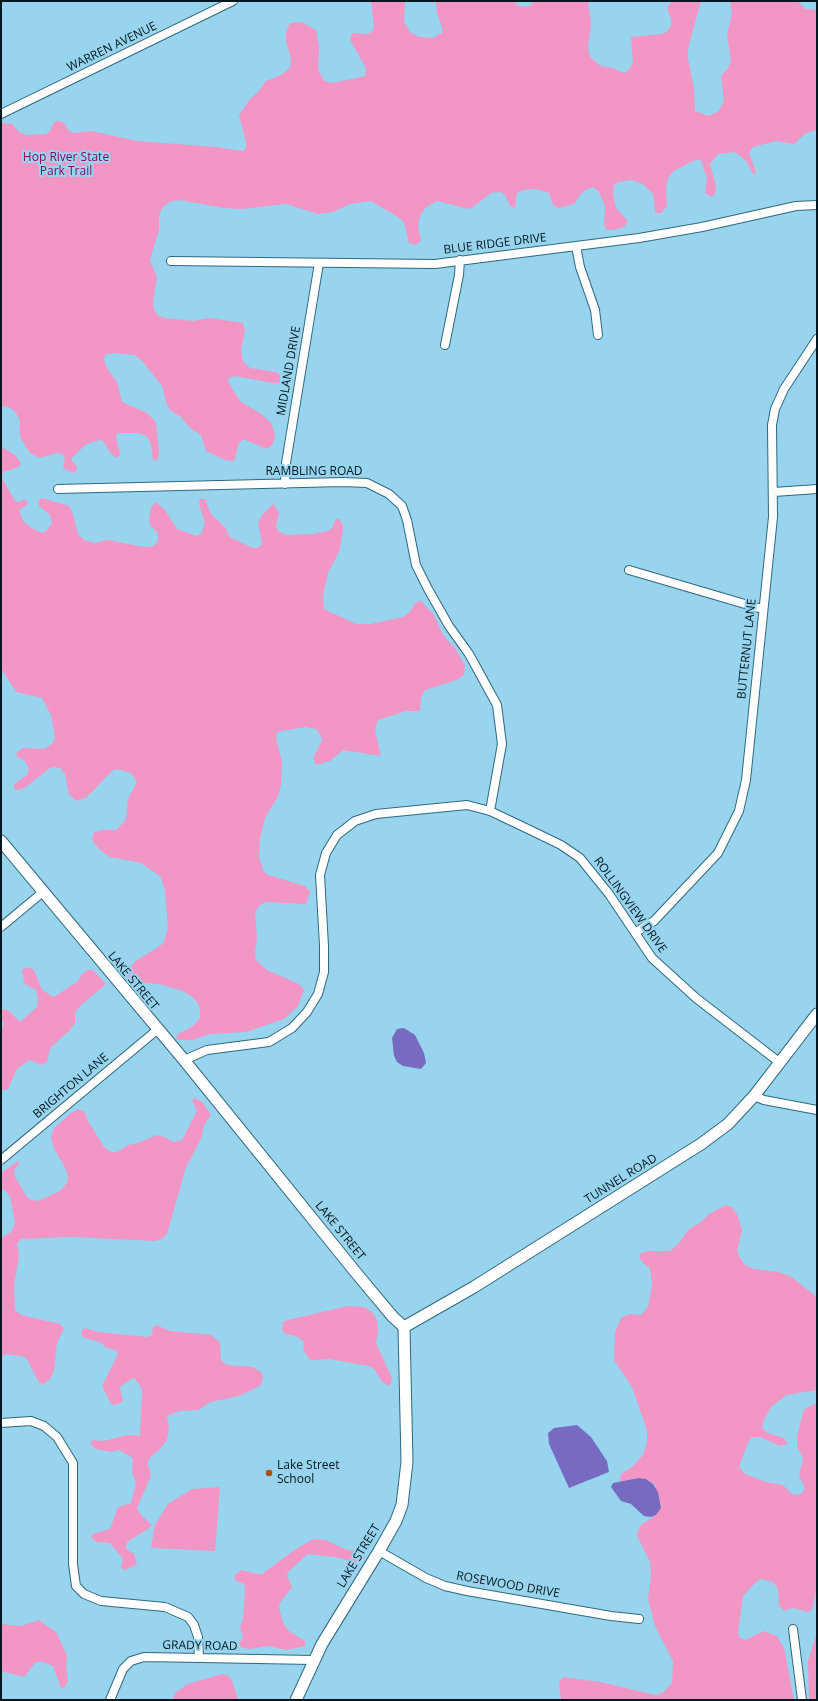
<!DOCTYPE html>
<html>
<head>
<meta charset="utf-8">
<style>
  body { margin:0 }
  #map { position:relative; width:818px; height:1701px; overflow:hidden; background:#99d4ee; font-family:"Open Sans",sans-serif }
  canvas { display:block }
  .frame { position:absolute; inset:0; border:2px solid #011720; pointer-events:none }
</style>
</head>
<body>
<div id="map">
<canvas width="818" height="1701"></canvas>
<div class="frame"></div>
</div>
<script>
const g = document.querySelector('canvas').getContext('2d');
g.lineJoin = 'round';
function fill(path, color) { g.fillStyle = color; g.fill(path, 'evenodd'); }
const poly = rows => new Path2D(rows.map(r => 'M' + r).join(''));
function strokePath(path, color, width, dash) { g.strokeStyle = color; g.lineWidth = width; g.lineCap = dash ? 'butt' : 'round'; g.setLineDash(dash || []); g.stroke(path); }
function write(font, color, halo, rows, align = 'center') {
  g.font = font + ' "Open Sans",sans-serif'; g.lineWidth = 4; g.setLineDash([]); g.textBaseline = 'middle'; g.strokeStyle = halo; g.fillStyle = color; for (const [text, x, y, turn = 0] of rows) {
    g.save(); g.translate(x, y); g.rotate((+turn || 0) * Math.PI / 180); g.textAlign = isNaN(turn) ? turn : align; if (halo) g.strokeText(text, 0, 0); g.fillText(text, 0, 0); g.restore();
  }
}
fill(poly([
  [371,1,405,1,404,22,410,32,419,37,433,38,442,33,443,31,437,13,436,1,515,1,517,5,525,7,530,6,534,1,588,1,591,24,588,47,590,57,601,66,613,68,624,73,628,71,633,62,631,37,662,34,666,32,671,26,671,20,667,7,672,2,701,1,688,49,688,58,694,89,695,111,709,116,719,111,724,101,721,76,728,68,731,60,727,35,732,13,730,1,798,1,805,9,817,10,817,130,806,133,794,144,776,141,753,147,749,153,755,169,756,173,753,174,746,161,735,152,718,154,710,164,716,186,715,194,711,197,705,193,707,178,701,161,699,159,691,162,674,171,668,178,666,189,667,206,661,213,656,213,655,211,653,194,643,184,632,180,618,182,614,185,613,193,616,208,628,221,624,227,614,230,606,230,604,223,605,206,599,192,593,187,583,191,574,204,559,208,553,205,549,193,536,189,523,190,517,193,515,208,510,206,505,195,501,192,491,193,473,207,468,209,437,201,425,208,420,216,418,226,421,241,416,245,409,243,404,222,396,216,371,201,350,204,333,212,318,214,286,204,241,209,223,208,180,200,169,202,162,208,159,216,159,230,150,260,157,277,153,302,154,309,158,316,165,318,193,321,209,318,243,323,245,331,241,350,243,361,250,368,276,372,280,375,280,381,279,383,273,383,234,376,229,378,228,382,240,401,261,414,271,423,275,434,273,444,267,449,243,439,238,445,235,460,233,461,225,460,206,451,201,435,189,427,181,417,171,411,167,405,162,386,143,362,135,355,113,353,105,355,104,360,107,368,117,382,122,402,147,413,156,422,159,452,157,461,153,460,151,445,147,436,138,433,117,433,116,437,120,455,117,458,112,455,103,441,99,440,85,445,71,459,77,467,76,472,74,473,63,468,65,458,63,454,57,453,40,458,30,453,20,437,20,421,16,413,9,407,1,406,1,123,12,124,20,133,27,135,46,134,50,131,54,122,59,121,64,123,69,131,73,133,91,131,137,141,216,147,243,151,246,148,246,142,239,115,250,99,258,92,266,81,281,75,290,68,291,59,286,41,286,32,290,23,301,22,316,30,319,47,318,69,324,81,332,83,361,77,365,76,366,68,350,40,352,33,367,34,372,32,374,27],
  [1,446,15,455,21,463,19,467,3,472,2,478,15,501,19,502,26,499,27,501,28,504,19,510,23,521,30,527,42,533,46,531,52,523,50,515,39,506,38,501,42,498,69,506,73,514,78,534,84,540,94,543,108,540,144,547,154,546,158,541,158,533,150,525,149,520,151,507,156,502,165,510,177,529,197,536,201,534,205,523,199,504,200,499,205,499,211,514,225,527,230,537,253,548,258,548,262,544,258,523,262,515,273,504,279,512,276,527,279,532,287,535,313,534,328,531,332,528,336,519,339,519,343,525,343,530,339,552,328,573,323,596,324,609,356,624,371,624,403,617,409,613,416,602,421,601,434,615,443,635,456,649,465,666,464,675,457,680,425,690,421,698,420,711,406,711,378,720,375,730,381,756,343,750,330,761,316,765,313,758,322,741,321,736,316,729,305,727,277,732,276,739,282,761,281,785,278,796,265,818,260,839,259,858,264,872,268,875,305,886,310,892,306,904,266,902,259,906,255,912,257,938,255,952,256,960,267,970,299,984,304,990,298,1006,284,1019,246,1032,211,1034,192,1040,179,1040,176,1039,178,1034,193,1026,200,1018,200,1008,195,999,183,991,159,984,127,981,126,971,137,960,160,946,164,942,168,928,165,891,161,877,141,863,110,857,100,850,92,840,94,832,103,830,116,830,124,822,126,818,128,799,137,782,131,773,117,769,112,771,87,797,77,801,69,795,65,774,60,768,55,767,50,768,26,787,19,790,14,789,14,784,27,775,29,769,25,761,16,756,17,752,23,748,44,749,52,744,55,738,51,715,42,698,16,692,1,668],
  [29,967,34,970,42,990,54,997,78,981,82,974,87,970,93,970,106,984,80,1006,75,1013,75,1023,69,1031,50,1048,47,1062,41,1065,36,1062,29,1060,17,1069,8,1089,1,1091,1,1031,4,1024,1,1017,1,1011,3,1009,8,1010,20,1022,37,1007,38,999,36,990,25,984,22,972,23,969],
  [195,1098,202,1102,211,1115,204,1125,201,1139,186,1167,167,1234,162,1239,155,1241,71,1237,21,1239,17,1244,19,1255,14,1286,15,1310,21,1315,60,1324,64,1328,57,1343,54,1370,50,1379,44,1384,39,1383,28,1361,25,1357,5,1354,2,1357,1,1362,1,1238,11,1232,15,1223,10,1196,1,1187,1,1173,18,1161,19,1164,14,1170,15,1177,27,1197,32,1200,38,1201,60,1191,67,1183,68,1177,66,1170,53,1146,51,1137,54,1128,71,1113,79,1109,84,1111,88,1121,104,1147,111,1152,117,1152,128,1145,138,1143,157,1135,162,1136,174,1142,182,1140,197,1111,192,1100],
  [726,1205,732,1207,738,1216,742,1231,737,1251,740,1258,745,1265,754,1269,778,1272,790,1276,817,1297,817,1390,787,1395,771,1407,763,1422,762,1427,767,1433,784,1438,788,1444,780,1446,760,1437,752,1437,748,1443,739,1467,745,1474,766,1482,783,1485,792,1494,799,1495,803,1492,805,1488,799,1476,803,1458,797,1447,797,1437,803,1412,806,1408,817,1403,817,1584,813,1607,811,1611,808,1612,793,1608,784,1611,779,1605,778,1589,773,1582,761,1579,757,1581,743,1596,738,1632,739,1637,745,1640,764,1631,777,1636,784,1648,794,1700,561,1700,559,1683,562,1677,600,1682,655,1695,663,1693,672,1683,673,1661,655,1626,648,1599,651,1575,650,1562,637,1536,638,1531,641,1525,656,1515,661,1506,655,1485,648,1480,639,1478,620,1482,621,1474,632,1467,643,1455,647,1442,647,1430,632,1387,614,1360,615,1332,621,1318,630,1314,641,1315,648,1307,652,1286,651,1274,649,1267,644,1264,639,1257,641,1253,650,1251,670,1251,679,1243,688,1230,701,1222,709,1214],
  [348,1306,364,1307,372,1312,377,1320,378,1333,376,1343,392,1378,390,1386,383,1383,374,1369,369,1366,329,1359,310,1360,304,1351,303,1341,296,1336,285,1334,282,1330,283,1322,288,1320],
  [156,1325,170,1331,212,1335,220,1343,221,1360,223,1362,228,1365,253,1367,262,1373,263,1379,260,1386,239,1396,211,1402,198,1410,179,1411,167,1416,169,1428,167,1440,159,1450,149,1458,148,1464,151,1476,137,1508,140,1514,152,1525,148,1529,127,1542,126,1549,134,1554,137,1564,125,1570,121,1568,123,1559,110,1543,97,1542,91,1538,93,1534,110,1529,118,1507,131,1503,136,1483,132,1472,133,1458,119,1450,111,1452,96,1449,90,1444,93,1440,104,1441,127,1435,140,1436,142,1390,138,1382,134,1378,125,1383,120,1387,123,1402,114,1405,111,1404,102,1386,118,1354,115,1350,107,1348,100,1342,85,1338,81,1335,82,1330,86,1328,98,1332,147,1337,152,1335,153,1327],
  [220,1487,215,1551,151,1548,155,1525,168,1504,192,1489],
  [313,1539,326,1540,344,1549,362,1552,365,1557,363,1560,353,1563,341,1558,308,1554,288,1572,287,1576,292,1587,280,1603,279,1608,284,1625,289,1631,305,1641,305,1646,286,1650,269,1646,249,1649,241,1647,239,1644,243,1637,240,1627,243,1619,245,1590,244,1584,236,1581,234,1576,241,1570,257,1574,262,1574,293,1551],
  [817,1609,817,1700,809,1700,808,1661,816,1635],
  [39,1620,56,1632,67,1655,66,1667,68,1681,64,1688,61,1688,53,1666,41,1661,35,1663,24,1677,1,1671,1,1624,21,1626],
  [222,1674,227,1675,232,1680,238,1700,172,1700,176,1692,188,1684]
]), '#f296c6');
fill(poly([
  [404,1028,415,1035,424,1053,426,1063,421,1069,403,1066,397,1062,394,1056,392,1038,397,1029],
  [577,1425,591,1437,607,1461,609,1472,569,1488,549,1444,548,1433,554,1428],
  [639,1478,646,1479,653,1484,658,1492,661,1508,656,1515,651,1517,644,1516,631,1504,621,1501,611,1487,613,1483]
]), '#766bc1');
const street = poly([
  [1,114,233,1],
  [576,246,580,267,595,310,598,335],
  [171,261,435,264,639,238,702,227,796,206,817,205],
  [445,345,459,275,460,260],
  [285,484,286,463,319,263],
  [58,489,343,482,367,483,389,494,402,506,407,520,416,565,428,589,449,626,469,654,497,705,502,744,490,811],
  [774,492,817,489],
  [629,570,762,609],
  [1,927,43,892],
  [636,932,654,921,718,853,739,811,746,780,773,517,772,425,775,409,784,389,817,339],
  [184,1060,207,1050,269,1042,292,1028,307,1012,318,994,324,972,324,946,320,875,326,853,337,835,355,821,376,814,467,805,490,811,530,830,561,845,580,858,609,894,652,958,696,998,779,1062],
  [754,1096,764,1100,817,1110],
  [1,1160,157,1030],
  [1,1423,31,1421,44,1426,57,1437,73,1463,73,1564,76,1586,84,1594,101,1601,165,1607,188,1617,194,1625,198,1637,199,1657],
  [379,1551,426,1578,445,1586,467,1591,611,1616,639,1619],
  [793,1629,802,1700],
  [110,1700,123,1669,131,1661,144,1657,314,1660]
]);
const secondary = poly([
  [1,841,184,1060,357,1274,393,1317,404,1327,407,1462,402,1505,396,1521,379,1551,322,1644,296,1700],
  [404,1327,474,1287,701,1144,728,1124,754,1096,817,1014]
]);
strokePath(street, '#2e687f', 10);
strokePath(secondary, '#2e687f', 13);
strokePath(street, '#fff', 8);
strokePath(secondary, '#fff', 11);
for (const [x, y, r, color] of [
  [269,1473,4,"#ae4d07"]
]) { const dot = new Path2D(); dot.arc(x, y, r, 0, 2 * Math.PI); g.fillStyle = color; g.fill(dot); strokePath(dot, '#99d4ee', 1.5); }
write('12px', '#011720', '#99d4ee', [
  ["WARREN AVENUE",112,47,-26],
  ["BLUE RIDGE DRIVE",495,244,-7],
  ["MIDLAND DRIVE",289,371,-80],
  ["RAMBLING ROAD",314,472],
  ["BUTTERNUT LANE",747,649,-84],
  ["ROLLINGVIEW DRIVE",630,905,54],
  ["LAKE STREET",133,981,50],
  ["BRIGHTON LANE",71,1086,-40],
  ["TUNNEL ROAD",621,1179,-32],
  ["LAKE STREET",340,1231,51],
  ["LAKE STREET",359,1556,-59],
  ["ROSEWOOD DRIVE",508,1585,10],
  ["GRADY ROAD",200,1646,1]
]);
write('12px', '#7d0856', '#99d4ee', [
  ["Hop River State",66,158],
  ["Park Trail",66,172]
]);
write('12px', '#011720', '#99d4ee', [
  ["Lake Street",277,1466],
  ["School",277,1480]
], 'left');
</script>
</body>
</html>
